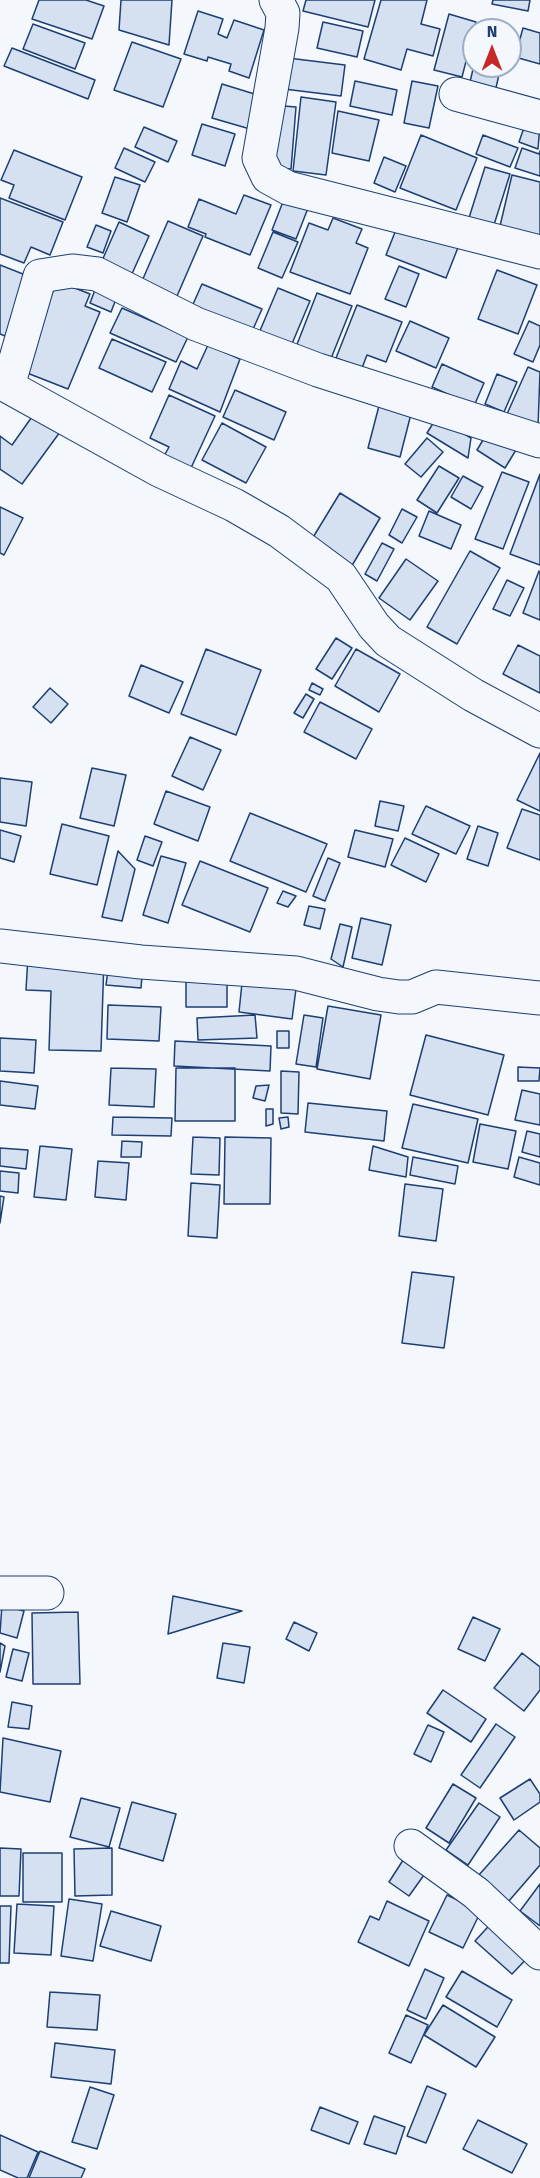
<!DOCTYPE html>
<html>
<head>
<meta charset="utf-8">
<style>
  body { margin:0 }
  #map { position:relative; width:540px; height:2178px; overflow:hidden; background:#f4f7fb; font-family:"Fira Sans",sans-serif }
  canvas { display:block }
  .north { position:absolute; left:462px; top:18px; width:60px; height:60px; box-sizing:border-box; background:#f4f7fb; border:2px solid #9eadc5; border-radius:50%; rotate:0deg; font-size:16px; font-weight:700; line-height:24px; text-align:center; color:#1d3f73 }
  .north::after { content:''; display:block; margin:auto; width:21px; height:27px; background:#c62828; clip-path:polygon(50% 0,100% 100%,50% 72%,0 100%) }
</style>
</head>
<body>
<div id="map">
<canvas width="540" height="2178"></canvas>
<div class="north">N</div>
</div>
<script>
const g = document.querySelector('canvas').getContext('2d');
g.lineJoin = 'round';
function fill(path, color) { g.fillStyle = color; g.fill(path, 'evenodd'); }
const poly = rows => new Path2D(rows.map(r => 'M' + r).join(''));
function strokePath(path, color, width, dash) { g.strokeStyle = color; g.lineWidth = width; g.lineCap = dash ? 'butt' : 'round'; g.setLineDash(dash || []); g.stroke(path); }
const building = poly([
  [39,0,86,0,104,6,92,39,32,19,39,0],
  [121,0,172,0,169,45,119,30,121,0],
  [306,0,375,0,368,27,303,11,306,0],
  [381,0,427,0,421,24,440,29,433,56,407,49,401,70,364,59,381,0],
  [493,0,530,0,528,11,492,4,493,0],
  [198,11,223,19,218,34,227,38,234,20,264,30,249,78,229,71,231,64,208,57,207,61,184,54,198,11],
  [449,14,476,22,462,77,434,70,449,14],
  [323,22,363,31,357,57,317,48,323,22],
  [33,24,85,43,75,69,23,49,33,24],
  [523,28,540,33,540,64,515,57,523,28],
  [132,42,181,59,163,107,114,90,132,42],
  [12,48,95,80,88,99,4,66,12,48],
  [288,58,345,65,341,96,284,89,288,58],
  [474,65,501,66,495,92,469,86,474,65],
  [355,81,397,90,392,115,350,106,355,81],
  [412,81,438,86,429,128,404,123,412,81],
  [222,84,261,96,250,129,212,118,222,84],
  [301,97,336,102,326,175,293,171,301,97],
  [272,105,296,107,291,169,266,167,272,105],
  [338,111,379,120,369,161,332,153,338,111],
  [527,119,540,124,538,149,519,142,527,119],
  [202,124,235,134,225,166,192,155,202,124],
  [144,127,177,141,168,162,135,147,144,127],
  [421,135,477,158,456,210,400,188,421,135],
  [483,135,518,148,510,167,476,154,483,135],
  [124,148,155,162,145,182,115,168,124,148],
  [522,148,539,154,540,151,540,176,515,168,522,148],
  [14,150,82,177,65,220,9,198,14,185,1,180,14,150],
  [384,157,406,166,395,192,374,183,384,157],
  [485,167,510,174,493,228,468,221,485,167],
  [512,175,540,182,540,236,500,226,512,175],
  [115,177,140,185,127,222,102,213,115,177],
  [286,194,310,203,296,239,272,230,286,194],
  [244,195,271,205,250,255,205,237,206,234,188,227,199,199,236,214,244,195],
  [0,198,63,222,50,255,31,247,24,263,0,254,0,198],
  [333,218,362,229,356,243,368,248,350,294,290,272,309,223,328,230,333,218],
  [168,221,203,236,174,303,139,288,168,221],
  [119,222,149,236,131,276,101,263,119,222],
  [399,222,459,245,446,278,386,255,399,222],
  [96,225,111,231,103,253,87,247,96,225],
  [273,232,298,242,282,278,258,268,273,232],
  [0,265,28,276,5,336,0,334,0,265],
  [399,266,419,274,406,307,385,299,399,266],
  [497,270,537,285,518,334,478,319,497,270],
  [57,281,90,294,85,306,100,312,68,389,22,371,57,281],
  [202,284,262,309,250,336,190,311,202,284],
  [278,288,310,301,291,346,259,333,278,288],
  [95,290,116,299,111,312,90,303,95,290],
  [317,293,352,306,330,361,296,347,317,293],
  [357,305,402,322,386,362,367,355,362,368,336,358,357,305],
  [122,308,188,337,176,362,110,333,122,308],
  [410,321,449,338,436,368,396,351,410,321],
  [529,321,540,326,540,345,533,362,514,354,529,321],
  [112,339,166,362,152,392,99,368,112,339],
  [208,345,240,359,220,412,169,389,181,361,197,369,208,345],
  [442,364,484,383,474,406,432,387,442,364],
  [528,367,540,372,538,427,507,414,528,367],
  [497,374,517,382,504,412,485,404,497,374],
  [235,390,286,412,274,440,223,417,235,390],
  [169,395,215,416,191,468,164,456,169,447,150,438,169,395],
  [380,402,412,410,400,457,368,448,380,402],
  [34,414,60,432,22,484,0,469,0,436,12,445,34,414],
  [437,417,471,438,468,458,427,433,437,417],
  [222,423,266,447,246,483,202,460,222,423],
  [486,435,519,445,505,468,477,450,486,435],
  [427,438,443,452,421,477,405,464,427,438],
  [439,466,459,478,437,513,417,500,439,466],
  [502,472,529,482,503,549,475,539,502,472],
  [540,474,540,565,510,554,540,474],
  [463,476,483,487,471,509,451,497,463,476],
  [340,493,380,518,350,569,309,544,340,493],
  [0,507,23,518,4,555,0,553,0,507],
  [402,509,417,517,402,543,389,535,402,509],
  [429,511,461,525,451,549,419,536,429,511],
  [382,543,394,549,377,581,365,574,382,543],
  [470,551,500,568,457,644,427,627,470,551],
  [406,559,438,581,410,620,379,598,406,559],
  [539,571,540,572,540,620,523,613,539,571],
  [507,580,524,588,510,616,493,609,507,580],
  [336,638,352,648,332,679,316,669,336,638],
  [518,645,540,656,540,693,503,674,518,645],
  [206,649,261,670,236,735,181,714,206,649],
  [356,649,400,674,379,712,335,686,356,649],
  [141,665,183,682,169,713,129,696,141,665],
  [312,683,323,689,320,695,309,690,312,683],
  [50,688,68,704,51,723,33,707,50,688],
  [306,694,314,699,303,718,294,713,306,694],
  [320,702,372,729,356,759,304,732,320,702],
  [190,737,221,750,203,790,172,776,190,737],
  [540,753,540,811,517,800,540,753],
  [92,768,126,775,114,826,80,818,92,768],
  [0,778,32,782,26,826,0,822,0,778],
  [166,791,210,807,198,841,154,824,166,791],
  [380,801,404,806,398,831,375,826,380,801],
  [426,806,470,826,456,854,412,834,426,806],
  [522,809,540,815,540,860,507,848,522,809],
  [250,813,327,844,306,892,230,861,250,813],
  [62,824,109,836,97,885,50,874,62,824],
  [478,826,498,833,488,866,467,859,478,826],
  [0,830,21,836,14,862,0,858,0,830],
  [355,830,393,839,385,867,348,857,355,830],
  [145,836,162,842,153,866,137,860,145,836],
  [405,838,439,854,426,882,391,865,405,838],
  [118,851,135,869,122,921,102,917,118,851],
  [161,856,186,863,168,923,143,915,161,856],
  [328,858,340,863,325,901,313,896,328,858],
  [200,861,268,888,250,932,182,905,200,861],
  [283,891,296,896,288,907,277,903,283,891],
  [309,906,325,909,320,929,304,925,309,906],
  [361,918,391,925,382,965,352,958,361,918],
  [340,924,352,927,343,967,331,959,340,924],
  [28,956,104,959,101,1051,49,1050,51,991,26,990,28,956],
  [109,962,143,965,141,988,106,985,109,962],
  [186,973,227,973,227,1007,186,1007,186,973],
  [242,983,296,989,292,1019,239,1012,242,983],
  [108,1005,161,1007,159,1041,107,1039,108,1005],
  [328,1006,381,1015,370,1079,317,1069,328,1006],
  [255,1015,257,1038,198,1040,197,1018,255,1015],
  [304,1015,323,1018,316,1067,296,1064,304,1015],
  [277,1031,289,1031,289,1048,277,1048,277,1031],
  [426,1035,504,1055,488,1115,410,1095,426,1035],
  [0,1038,36,1040,34,1073,0,1071,0,1038],
  [175,1041,271,1046,270,1071,174,1066,175,1041],
  [518,1067,540,1068,539,1081,518,1081,518,1067],
  [111,1068,156,1069,154,1107,109,1105,111,1068],
  [176,1068,235,1068,235,1121,175,1121,176,1068],
  [281,1071,299,1072,298,1114,281,1113,281,1071],
  [0,1081,38,1086,35,1109,0,1105,0,1081],
  [269,1085,265,1101,253,1098,256,1086,269,1085],
  [522,1090,540,1094,540,1125,515,1120,522,1090],
  [308,1103,387,1111,384,1141,305,1132,308,1103],
  [413,1104,478,1119,468,1163,402,1148,413,1104],
  [266,1109,273,1109,273,1124,266,1126,266,1109],
  [113,1117,172,1118,171,1136,112,1135,113,1117],
  [288,1117,289,1127,281,1129,279,1118,288,1117],
  [480,1124,516,1131,508,1169,473,1162,480,1124],
  [527,1131,540,1134,540,1157,522,1152,527,1131],
  [193,1137,220,1138,219,1175,191,1174,193,1137],
  [225,1137,271,1138,270,1204,224,1204,225,1137],
  [122,1141,142,1142,141,1157,121,1157,122,1141],
  [40,1146,72,1149,66,1200,34,1197,40,1146],
  [373,1146,408,1157,406,1177,369,1170,373,1146],
  [0,1148,28,1150,26,1169,0,1166,0,1148],
  [413,1157,458,1166,455,1184,410,1175,413,1157],
  [519,1157,540,1163,540,1185,514,1177,519,1157],
  [98,1161,129,1163,126,1200,95,1197,98,1161],
  [0,1171,19,1173,18,1193,0,1191,0,1171],
  [191,1183,220,1185,217,1238,188,1236,191,1183],
  [405,1184,443,1189,436,1241,399,1236,405,1184],
  [0,1196,4,1197,0,1223,0,1196],
  [412,1272,454,1277,444,1348,402,1343,412,1272],
  [173,1596,242,1611,168,1634,173,1596],
  [2,1605,24,1611,17,1638,0,1633,2,1605],
  [78,1612,80,1684,33,1684,32,1613,78,1612],
  [473,1617,500,1629,485,1661,458,1649,473,1617],
  [294,1622,317,1633,309,1651,286,1639,294,1622],
  [0,1643,5,1646,0,1672,0,1643],
  [223,1643,250,1647,244,1683,217,1678,223,1643],
  [13,1649,29,1653,22,1681,6,1677,13,1649],
  [522,1653,540,1667,540,1690,524,1711,494,1688,522,1653],
  [443,1690,486,1719,471,1742,427,1713,443,1690],
  [12,1702,32,1706,29,1729,8,1727,12,1702],
  [496,1724,515,1737,480,1788,461,1775,496,1724],
  [428,1725,444,1732,431,1762,414,1754,428,1725],
  [3,1738,61,1751,50,1802,0,1792,3,1738],
  [530,1779,540,1794,540,1802,514,1820,500,1798,530,1779],
  [453,1784,476,1798,449,1843,426,1828,453,1784],
  [81,1798,120,1808,109,1847,70,1837,81,1798],
  [132,1802,176,1814,163,1861,119,1848,132,1802],
  [479,1803,500,1817,468,1865,446,1850,479,1803],
  [519,1830,540,1848,540,1865,508,1902,478,1876,519,1830],
  [0,1848,21,1849,19,1896,0,1896,0,1848],
  [112,1848,112,1895,75,1896,74,1849,112,1848],
  [23,1853,62,1853,62,1902,23,1902,23,1853],
  [407,1854,429,1868,409,1896,389,1882,407,1854],
  [540,1884,540,1926,520,1911,540,1884],
  [447,1895,481,1911,463,1948,429,1932,447,1895],
  [69,1899,102,1904,93,1961,61,1956,69,1899],
  [387,1901,429,1921,409,1966,358,1942,370,1916,379,1920,387,1901],
  [17,1904,54,1906,51,1955,14,1953,17,1904],
  [0,1906,11,1906,9,1963,0,1963,0,1906],
  [111,1911,161,1926,151,1961,100,1946,111,1911],
  [497,1917,534,1951,512,1974,475,1941,497,1917],
  [425,1969,444,1978,426,2019,407,2010,425,1969],
  [462,1971,512,2000,497,2027,446,1997,462,1971],
  [50,1992,100,1995,97,2030,47,2027,50,1992],
  [443,2005,495,2037,476,2067,424,2035,443,2005],
  [406,2015,428,2025,411,2063,389,2053,406,2015],
  [55,2043,115,2050,111,2084,51,2077,55,2043],
  [427,2086,446,2094,426,2143,407,2136,427,2086],
  [90,2087,114,2095,97,2149,72,2142,90,2087],
  [320,2107,358,2122,349,2144,311,2130,320,2107],
  [374,2116,405,2127,396,2154,364,2144,374,2116],
  [478,2120,527,2144,512,2173,463,2149,478,2120],
  [0,2135,38,2152,27,2178,18,2178,0,2170,0,2135],
  [40,2151,85,2169,81,2178,29,2178,40,2151]
]);
fill(building, '#d5e0f0');
strokePath(building, '#1d3f73', 1.5);
const street = poly([
  [276,0,283,13,282,28,259,158,268,177,288,188,540,252],
  [456,94,540,117],
  [0,382,159,470,234,505,279,531,341,577,374,626,388,641,473,695,540,731],
  [8,386,40,276,72,271,97,274,196,324,318,370,540,441],
  [0,946,141,962,296,973,378,994,399,997,412,997,436,987,540,998],
  [0,1593,47,1593],
  [411,1846,476,1893,540,1953]
]);
strokePath(street, '#1d3f73', 35);
strokePath(street, '#f4f7fb', 33);
</script>
</body>
</html>
